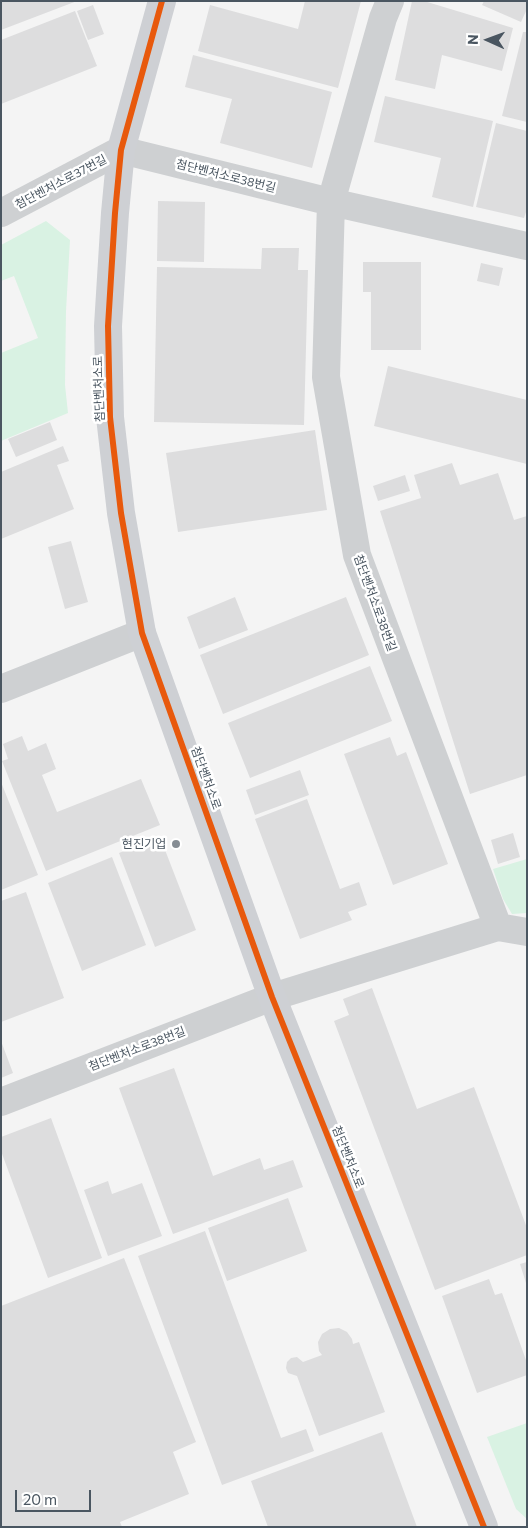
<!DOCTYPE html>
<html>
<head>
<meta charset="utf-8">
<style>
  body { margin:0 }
  #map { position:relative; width:528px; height:1528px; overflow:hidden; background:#f4f4f4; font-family:Commissioner,sans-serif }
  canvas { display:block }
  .frame { position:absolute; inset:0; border:2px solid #4a5661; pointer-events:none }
  .north { position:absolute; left:463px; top:15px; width:50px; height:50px; -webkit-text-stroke:4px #fff; paint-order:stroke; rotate:272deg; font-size:14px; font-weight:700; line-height:20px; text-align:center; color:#4a5661 }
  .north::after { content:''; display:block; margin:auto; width:18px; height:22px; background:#4a5661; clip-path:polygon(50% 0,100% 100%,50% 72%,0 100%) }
  .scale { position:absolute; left:15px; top:1490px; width:76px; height:22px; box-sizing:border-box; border:2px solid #4a5661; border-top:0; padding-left:6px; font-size:15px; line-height:18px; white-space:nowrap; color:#4a5661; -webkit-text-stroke:4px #fff; paint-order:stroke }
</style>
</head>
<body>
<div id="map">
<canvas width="528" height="1528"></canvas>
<div class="frame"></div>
<div class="north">N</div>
<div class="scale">20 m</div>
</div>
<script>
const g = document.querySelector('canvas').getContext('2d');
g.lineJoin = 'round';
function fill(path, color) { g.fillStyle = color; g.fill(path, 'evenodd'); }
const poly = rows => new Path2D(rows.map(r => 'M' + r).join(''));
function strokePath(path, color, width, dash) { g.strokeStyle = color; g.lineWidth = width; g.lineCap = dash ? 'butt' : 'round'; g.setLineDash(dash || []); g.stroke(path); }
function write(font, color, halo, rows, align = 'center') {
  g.font = font + ' Commissioner,"Noto Sans KR",sans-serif'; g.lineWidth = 5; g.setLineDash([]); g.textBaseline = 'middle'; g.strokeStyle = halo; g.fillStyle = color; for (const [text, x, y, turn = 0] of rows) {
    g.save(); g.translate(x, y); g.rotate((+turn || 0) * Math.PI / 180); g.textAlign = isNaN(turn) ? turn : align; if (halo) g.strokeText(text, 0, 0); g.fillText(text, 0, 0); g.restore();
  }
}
fill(poly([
  [46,221,70,240,66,311,65,385,68,413,1,441,1,353,38,338,14,276,1,281,1,245],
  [527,859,527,913,512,914,503,899,493,869],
  [527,1423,527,1519,516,1509,487,1437]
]), '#d9f2e3');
fill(poly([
  [1,1,77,1,1,30],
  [305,1,361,1,338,88,198,51,210,5,298,29],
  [412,1,424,1,513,28,502,71,442,55,435,89,395,80],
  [484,1,527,1,527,9,521,22,482,5],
  [93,5,104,34,88,40,77,11],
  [75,11,97,66,1,104,1,40],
  [523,32,527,32,527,122,502,116],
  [193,55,332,92,312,168,220,143,232,99,185,87],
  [385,96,493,121,473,207,432,197,441,158,374,142],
  [496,123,527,131,527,209,524,218,476,207],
  [158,201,205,202,204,262,157,261],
  [262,248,299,248,298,270,308,270,304,425,154,422,157,267,261,269],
  [363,262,421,262,421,350,371,350,371,292,363,292],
  [481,263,503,268,499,286,477,281],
  [388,366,527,400,527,464,374,426],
  [50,422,57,440,16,457,8,439],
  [315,430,327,510,178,532,166,453],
  [63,446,69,461,57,465,74,509,1,539,1,472],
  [452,463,460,485,498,473,514,520,527,516,527,775,470,794,380,511,421,498,414,475],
  [405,475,410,491,378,501,373,486],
  [71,541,88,602,65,609,48,547],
  [235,597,248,630,199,649,187,617],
  [346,597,369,655,223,714,200,655],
  [370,666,392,721,250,778,228,723],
  [22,736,28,751,46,743,56,769,42,775,57,812,141,779,160,825,46,871,2,761,8,759,3,744],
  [390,737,397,756,406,752,448,864,393,885,344,754],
  [300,770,309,795,255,815,246,790],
  [1,782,38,875,1,890],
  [307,799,340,889,359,882,367,905,348,912,352,920,300,939,255,819],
  [513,833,520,857,498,864,491,840],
  [160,837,196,930,155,947,119,853],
  [112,857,146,945,82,971,48,883],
  [26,892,64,998,1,1022,1,901],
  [372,988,417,1109,474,1087,527,1228,527,1255,435,1290,334,1021,349,1015,343,999],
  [1,1041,13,1073,1,1078],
  [174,1068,213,1176,260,1158,264,1170,293,1160,303,1187,173,1234,119,1088],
  [51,1118,102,1258,48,1278,1,1151,1,1137],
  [108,1181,112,1194,142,1183,162,1236,108,1256,84,1190],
  [288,1198,307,1251,227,1281,208,1228],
  [205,1231,281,1438,306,1429,314,1451,222,1485,138,1256],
  [124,1258,196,1442,173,1452,189,1494,120,1522,122,1527,1,1527,1,1306],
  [527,1262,527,1283,526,1283,520,1264],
  [489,1279,495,1295,502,1293,527,1363,527,1375,477,1393,442,1296],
  [339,1328,347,1332,352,1339,353,1344,359,1342,385,1412,319,1436,297,1376,288,1373,286,1368,287,1362,291,1358,297,1357,303,1362,322,1355,319,1351,318,1342,322,1334,330,1329],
  [382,1432,417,1527,268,1527,251,1481]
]), '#ddddde');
strokePath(poly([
  [390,1,383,18,331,202,326,377,357,555,498,927],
  [1,213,121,150,331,202,527,246],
  [1,689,142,633],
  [1,1102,272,997,498,927,527,932]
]), '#ced0d2', 28);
strokePath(poly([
  [162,1,121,150,115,213,108,326,110,417,121,513,142,633,272,997,484,1527]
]), '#ced0d4', 28);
strokePath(poly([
  [162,1,121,150,115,213,108,326,110,417,121,513,142,633,272,997,484,1527]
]), '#e8590c', 6);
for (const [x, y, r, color] of [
  [176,844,5,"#868d94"]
]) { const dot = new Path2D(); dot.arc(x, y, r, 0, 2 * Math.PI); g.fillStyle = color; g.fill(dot); strokePath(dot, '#fff', 2); }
write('12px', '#4a5661', '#fff', [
  ["첨단벤처소로38번길",226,176,14],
  ["첨단벤처소로37번길",61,182,-28],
  ["첨단벤처소로",99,389,-92],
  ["첨단벤처소로38번길",375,603,70],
  ["첨단벤처소로",206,778,70],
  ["첨단벤처소로38번길",137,1049,-21],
  ["첨단벤처소로",348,1157,68]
]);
write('12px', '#4a5661', '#fff', [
  ["현진기업",166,844]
], 'right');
</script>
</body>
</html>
